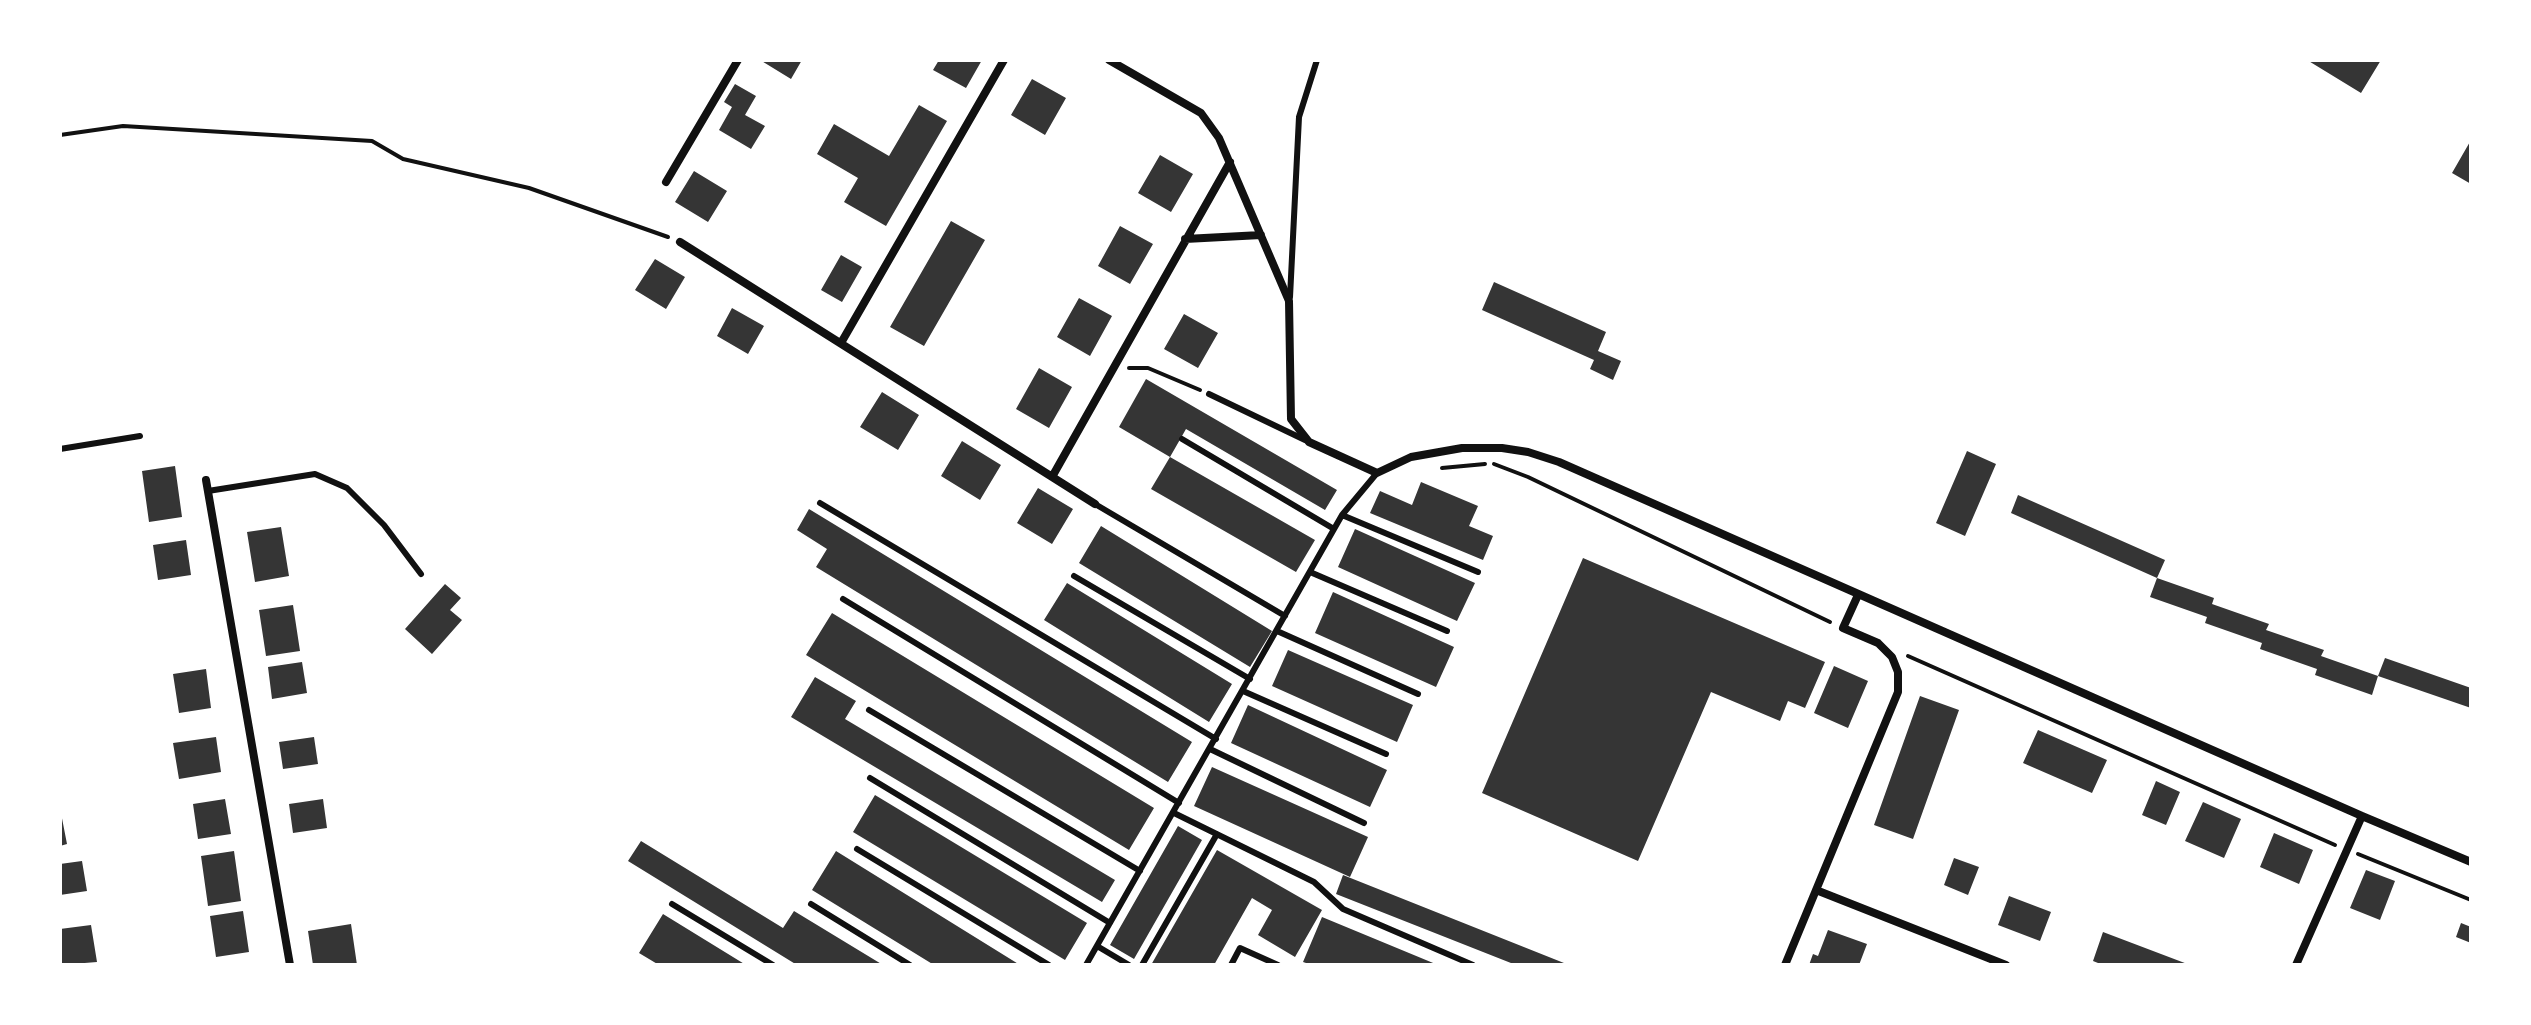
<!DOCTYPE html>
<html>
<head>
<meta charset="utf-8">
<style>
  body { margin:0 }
  #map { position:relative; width:2531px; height:1025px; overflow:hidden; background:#fff; font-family:Roboto,sans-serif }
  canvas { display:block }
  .frame { position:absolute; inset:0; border:62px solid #fff; pointer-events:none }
</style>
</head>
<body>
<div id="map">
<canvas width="2531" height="1025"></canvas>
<div class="frame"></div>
</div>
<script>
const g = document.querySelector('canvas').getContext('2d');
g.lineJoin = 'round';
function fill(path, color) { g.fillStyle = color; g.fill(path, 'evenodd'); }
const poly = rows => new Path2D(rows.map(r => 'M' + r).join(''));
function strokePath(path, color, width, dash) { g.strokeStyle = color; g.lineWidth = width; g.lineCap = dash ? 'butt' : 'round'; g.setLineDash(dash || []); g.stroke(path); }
fill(poly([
  [760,60,802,60,791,79],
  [939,60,982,60,966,88,933,70],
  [2307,60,2381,60,2361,93],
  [1032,79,1066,98,1045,135,1011,115],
  [735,84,756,96,745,115,765,126,751,149,719,130,732,107,724,102],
  [919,105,947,121,886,226,844,202,858,178,817,154,834,124,889,156],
  [2471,140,2471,184,2452,173],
  [1160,155,1193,174,1171,212,1138,193],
  [694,171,727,191,708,222,675,202],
  [951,221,985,240,924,346,890,327],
  [1120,226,1153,244,1130,284,1098,266],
  [841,255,862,267,842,302,821,290],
  [655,259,685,277,666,309,635,290],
  [1494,282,1606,332,1598,351,1621,361,1613,380,1590,369,1594,360,1482,310],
  [1079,298,1112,316,1090,356,1057,337],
  [732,308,764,326,748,354,717,336],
  [1184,314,1218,333,1198,368,1164,349],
  [1039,368,1072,387,1049,428,1016,409],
  [1146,379,1337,490,1325,510,1186,429,1170,457,1119,427],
  [882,392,919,415,898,450,860,427],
  [962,441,1001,465,980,500,941,476],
  [1967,451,1996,464,1965,536,1936,523],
  [1170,457,1315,540,1296,572,1151,489],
  [175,466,182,517,149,522,142,471],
  [1421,482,1478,506,1469,526,1493,536,1483,560,1370,513,1380,491,1412,505],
  [1038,488,1073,509,1052,544,1017,523],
  [2018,495,2165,560,2157,578,2011,513],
  [809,509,1192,742,1168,782,816,567,827,549,797,530],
  [1101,526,1272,631,1250,667,1079,563],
  [281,527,289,576,255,582,247,532],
  [1355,529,1475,583,1457,621,1338,567],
  [186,540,191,575,158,580,153,545],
  [1583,558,1825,662,1805,708,1788,701,1780,721,1711,692,1638,861,1482,793],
  [2157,578,2214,598,2212,604,2269,624,2266,630,2324,650,2321,656,2378,676,2372,695,2315,675,2317,669,2260,649,2262,643,2205,623,2207,617,2150,597],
  [1067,583,1232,684,1209,722,1044,620],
  [445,584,461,598,450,610,462,620,432,654,405,629],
  [1333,592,1454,647,1436,687,1315,633],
  [293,605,300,651,266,656,259,610],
  [832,613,1154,808,1129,850,806,655],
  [1288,650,1413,705,1397,742,1272,686],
  [2385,658,2471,688,2471,708,2378,676],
  [302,662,307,693,272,699,268,667],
  [1834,666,1868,681,1848,728,1814,713],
  [206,669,211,708,179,713,173,674],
  [815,677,856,701,845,719,1115,880,1102,902,791,717],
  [1920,696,1959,710,1913,839,1874,825],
  [1248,705,1387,770,1370,807,1231,743],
  [2038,730,2107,760,2092,793,2023,763],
  [216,737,221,772,179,779,173,743],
  [314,737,318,764,283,769,279,742],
  [1212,767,1368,837,1350,877,1194,806],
  [2156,781,2180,792,2166,825,2142,815],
  [875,795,1087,923,1065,960,853,832],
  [225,799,231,834,198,839,193,804],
  [323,799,327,828,293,833,289,804],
  [2203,802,2241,819,2224,858,2185,841],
  [60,808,67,844,60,846],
  [1178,826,1202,840,1134,959,1110,945],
  [2274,833,2313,850,2299,884,2260,867],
  [641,841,783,928,794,911,883,965,797,965,628,861],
  [1217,850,1322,910,1295,957,1258,935,1272,910,1252,898,1214,965,1151,965],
  [234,851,241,901,208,906,201,856],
  [836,851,1020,965,934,965,812,890],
  [1954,858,1979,867,1968,895,1944,885],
  [82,861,87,891,60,895,60,864],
  [2366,870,2395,881,2380,920,2350,908],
  [1343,875,1569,965,1516,965,1336,894],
  [2009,896,2051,912,2040,941,1998,925],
  [243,911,249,952,216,957,210,916],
  [663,914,746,965,659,965,639,953],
  [1322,917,1438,965,1312,965,1303,962],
  [2461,923,2471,927,2471,943,2456,937],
  [351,924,357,965,313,965,308,931],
  [91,925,97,962,60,965,60,929],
  [1828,930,1867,944,1859,965,1809,965,1813,954,1818,956],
  [2103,932,2190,965,2103,965,2093,961]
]), '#353535');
strokePath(poly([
  [60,135,123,126,372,141,403,159,529,188,668,237],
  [1129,368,1148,368,1200,390],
  [1494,464,1528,477,1830,622],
  [1442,468,1485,464],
  [1908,656,2335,845],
  [2358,854,2471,900]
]), '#111', 4);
strokePath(poly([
  [1290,297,1299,117,1317,60],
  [1209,394,1305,440],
  [1182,439,1334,529],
  [60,449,140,436],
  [208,491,315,474,347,488,384,525,421,574],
  [820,503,1216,739],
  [1095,504,1285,616],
  [1342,515,1478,572],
  [1310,572,1447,631],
  [1074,576,1250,679],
  [843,599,1179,803],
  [1277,631,1418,694],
  [1243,691,1386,754],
  [869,710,1140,871],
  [1210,749,1364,823],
  [870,778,1110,923],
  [1174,813,1314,882,1343,909,1473,965],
  [857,849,1049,965],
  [672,904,773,965],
  [811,904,910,965],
  [1097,946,1129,965],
  [1086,965,1342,515,1377,473],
  [1142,965,1217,834],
  [1231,965,1240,948,1278,965]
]), '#111', 6);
strokePath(poly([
  [1109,60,1201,113,1219,138,1289,301,1291,419,1309,442,1377,473,1411,457,1462,448,1502,448,1528,452,1559,462,2362,816,2471,862],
  [666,182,738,60],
  [1185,239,1261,235],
  [680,242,1095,504],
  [841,343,1004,60],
  [1052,477,1230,162],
  [206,480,290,965],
  [1816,890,2006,965],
  [1785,965,1898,692,1898,672,1892,657,1878,643,1843,628,1858,595],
  [2296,965,2362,816]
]), '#111', 8);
</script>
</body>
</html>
